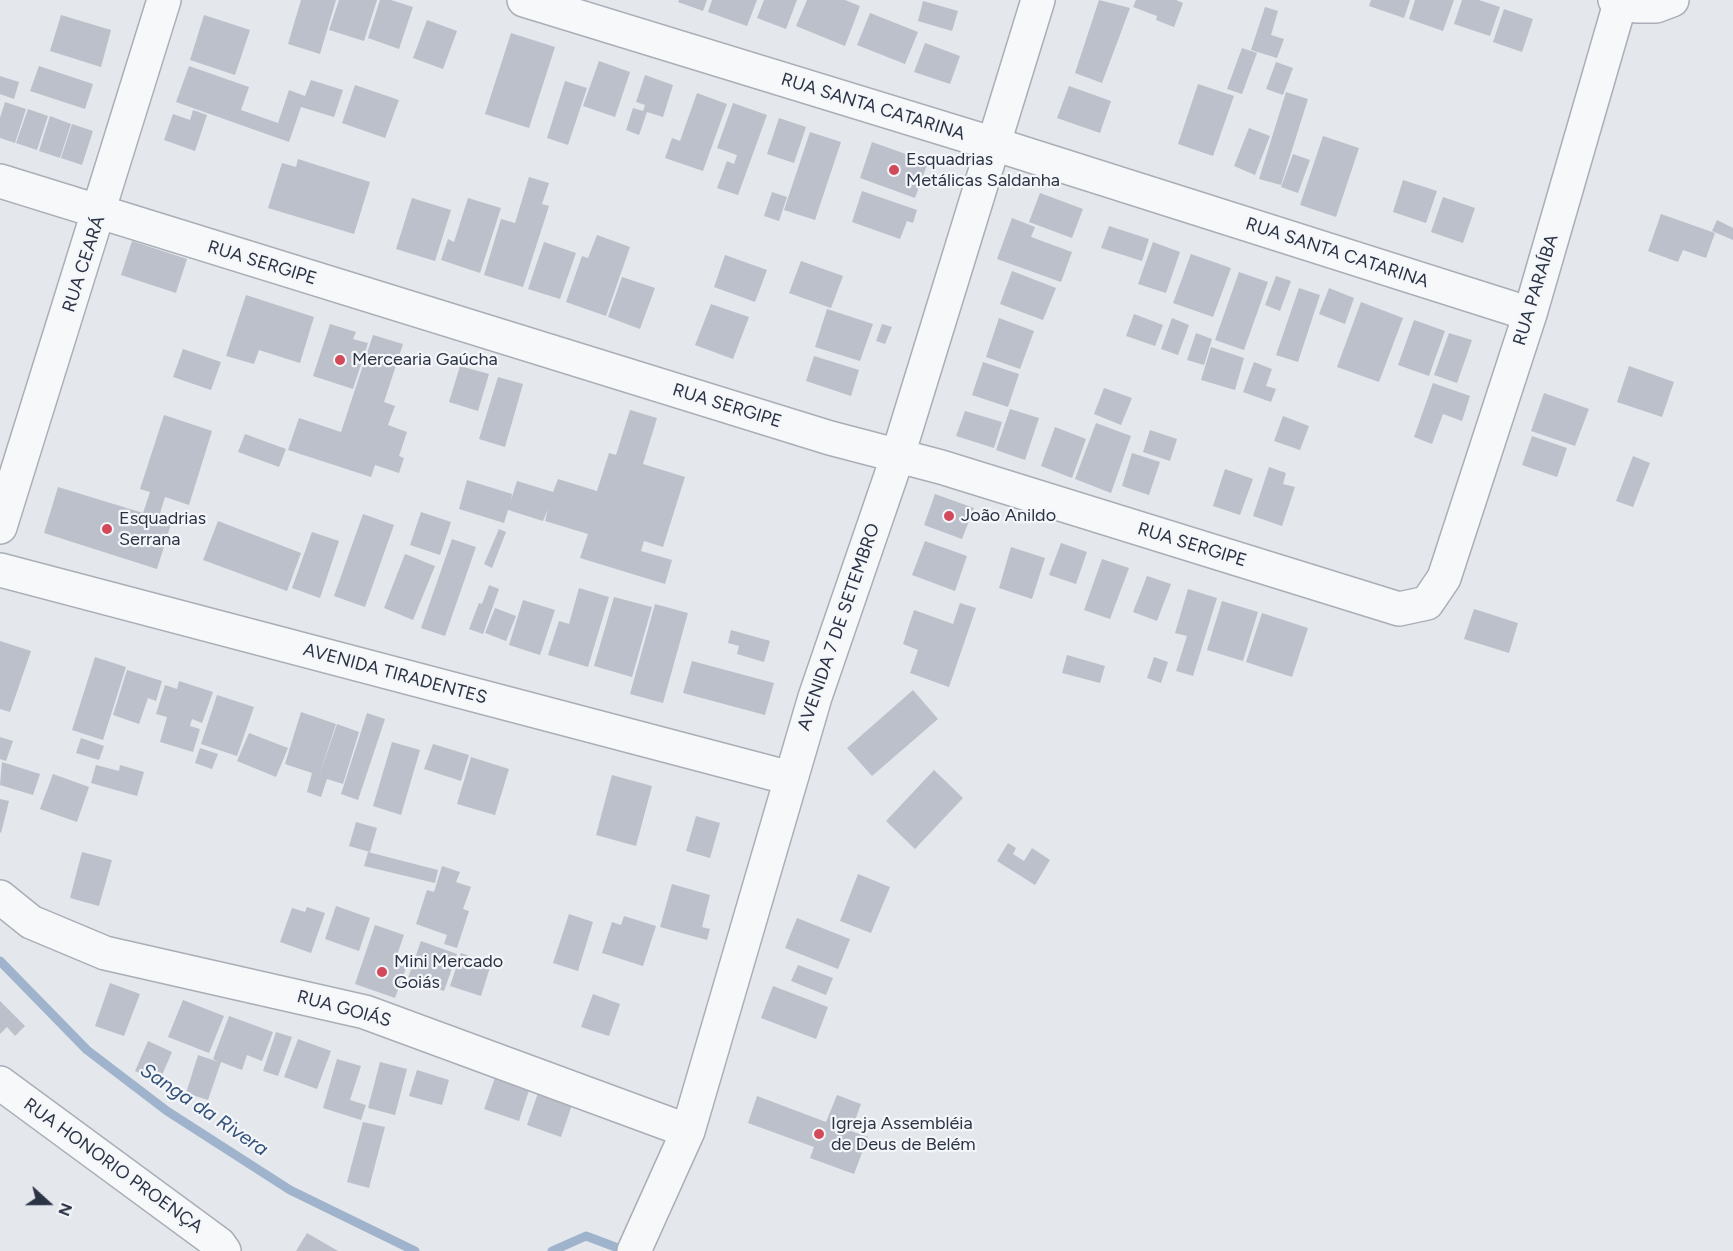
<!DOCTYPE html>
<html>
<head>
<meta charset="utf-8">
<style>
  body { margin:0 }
  #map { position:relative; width:1733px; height:1251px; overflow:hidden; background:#e4e7ec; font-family:Figtree,sans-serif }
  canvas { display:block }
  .north { position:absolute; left:18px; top:1173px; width:60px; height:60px; -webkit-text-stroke:4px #f4f6f9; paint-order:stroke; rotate:111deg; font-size:16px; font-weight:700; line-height:24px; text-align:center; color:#2b3445 }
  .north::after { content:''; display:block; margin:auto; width:21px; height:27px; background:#2b3445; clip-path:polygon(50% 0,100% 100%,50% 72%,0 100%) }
</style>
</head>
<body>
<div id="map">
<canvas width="1733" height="1251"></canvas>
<div class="north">N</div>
</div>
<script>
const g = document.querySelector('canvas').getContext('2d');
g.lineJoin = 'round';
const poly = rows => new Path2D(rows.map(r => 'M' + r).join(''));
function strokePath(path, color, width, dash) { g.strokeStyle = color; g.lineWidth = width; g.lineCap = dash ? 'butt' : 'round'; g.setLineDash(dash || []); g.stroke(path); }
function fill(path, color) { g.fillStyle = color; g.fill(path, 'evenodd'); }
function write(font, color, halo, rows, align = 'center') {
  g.font = font + ' Figtree,sans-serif'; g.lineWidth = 4.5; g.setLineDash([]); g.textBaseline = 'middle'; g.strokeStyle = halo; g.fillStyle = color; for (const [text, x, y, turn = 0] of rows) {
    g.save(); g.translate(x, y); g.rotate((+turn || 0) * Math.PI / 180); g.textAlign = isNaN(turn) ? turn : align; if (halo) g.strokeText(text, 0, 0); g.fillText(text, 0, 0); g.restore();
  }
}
strokePath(poly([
  [0,961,87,1050,167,1111,290,1190,415,1251],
  [552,1251,586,1236,626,1251]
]), '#9fb4cc', 9);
fill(poly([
  [301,0,336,0,320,54,288,44],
  [339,0,377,0,364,41,329,30],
  [380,0,391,0,413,7,399,49,368,38],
  [679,0,707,0,703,11,678,2],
  [712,0,757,0,747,26,708,12],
  [764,0,797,0,786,29,757,18],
  [807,0,845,0,860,6,845,46,796,26],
  [1099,0,1130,8,1102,83,1075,73],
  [1136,0,1176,0,1183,3,1174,27,1156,20,1157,16,1133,7],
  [1371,0,1410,0,1404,18,1369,6],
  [1415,0,1454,0,1443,31,1409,19],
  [1462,0,1479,0,1500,7,1490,36,1454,24],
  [923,1,958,11,952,31,918,21],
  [1265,7,1278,11,1271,35,1284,39,1277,58,1251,50],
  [1504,9,1533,19,1522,52,1493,42],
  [870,13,918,32,905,64,857,45],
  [61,15,111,30,101,67,50,51],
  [204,15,250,30,235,75,190,60],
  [427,20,457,31,443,69,413,58],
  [511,33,555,47,529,128,485,114],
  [925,43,960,56,950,84,914,72],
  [1242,48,1257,53,1242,94,1227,89],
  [599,61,630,72,615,117,583,106],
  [1276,62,1293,68,1283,95,1266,89],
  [39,66,93,84,85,109,30,91],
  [189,66,249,87,241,110,278,123,289,90,305,96,311,80,343,90,334,117,301,107,289,142,176,102],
  [645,75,673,85,663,117,647,112,639,135,626,130,633,108,643,111,645,105,636,102],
  [0,76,19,82,14,99,0,94],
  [565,81,587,88,568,145,547,138],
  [1198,84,1234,96,1213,156,1178,144],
  [355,85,399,100,385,138,342,123],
  [1069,86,1111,101,1100,133,1057,118],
  [1286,92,1308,99,1281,185,1259,179],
  [697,93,727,104,703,171,665,158,672,138,680,141],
  [5,102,26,109,15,143,0,138,0,118],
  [733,103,767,115,738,195,717,188,727,161,734,164,737,155,717,148],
  [28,109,48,116,37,150,16,143],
  [193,110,207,115,195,151,164,140,173,114,190,120],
  [50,116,71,124,60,158,39,151],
  [779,118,806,127,794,163,767,154],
  [72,124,93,131,82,165,61,158],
  [1249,128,1270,136,1255,175,1234,166],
  [810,132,841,142,815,220,784,210],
  [1323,136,1359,148,1336,217,1300,205],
  [872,142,928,162,915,198,860,178],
  [1293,154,1310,160,1298,193,1281,187],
  [298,159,370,182,354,234,268,208,282,163,296,167],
  [529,177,549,183,542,204,549,206,523,287,484,275,501,219,515,223],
  [1403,180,1437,191,1426,223,1393,212],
  [862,191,917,210,913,223,907,221,900,239,852,222],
  [772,192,787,197,779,221,764,216],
  [1040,193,1083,209,1072,238,1029,222],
  [1443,197,1475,208,1463,243,1431,232],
  [412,198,451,210,435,261,396,249],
  [468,198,501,208,480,273,441,260,448,239,454,242],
  [1661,214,1715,233,1706,258,1683,250,1678,262,1648,251],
  [1012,218,1035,227,1031,237,1072,252,1061,282,997,259],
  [1717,220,1733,228,1733,240,1712,231],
  [1109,226,1149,239,1142,261,1101,248],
  [597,235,630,247,606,316,566,302,582,256,588,258],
  [132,241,187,259,176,293,121,275],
  [544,242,576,253,560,299,528,289],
  [1153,242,1180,252,1166,293,1138,284],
  [1191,254,1231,268,1213,317,1173,303],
  [725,255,767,270,755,302,714,287],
  [801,261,843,276,831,308,789,293],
  [1012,271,1056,288,1043,320,1000,304],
  [1239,272,1268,282,1244,350,1215,340],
  [1276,276,1291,281,1280,311,1265,305],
  [622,277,655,288,640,329,608,317],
  [1299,288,1320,295,1298,362,1276,355],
  [1329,288,1354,298,1345,324,1319,314],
  [246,295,314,317,300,363,259,350,254,364,226,356],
  [1361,302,1403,318,1379,382,1337,367],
  [711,304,749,317,733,359,695,345],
  [827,309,873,324,860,361,815,347],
  [1134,314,1163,325,1155,346,1126,336],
  [999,318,1034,331,1020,369,986,357],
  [1172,318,1189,325,1178,355,1161,349],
  [1414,320,1445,331,1429,376,1398,365],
  [330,324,356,332,353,339,368,343,353,389,313,376],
  [882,324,892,327,885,344,876,341],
  [1196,333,1212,339,1204,365,1187,360],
  [1449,333,1472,340,1457,383,1434,375],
  [373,335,403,344,384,402,395,406,388,425,407,432,399,456,404,458,399,473,375,465,371,477,288,450,299,418,341,432],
  [1211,347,1244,358,1235,390,1201,380],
  [183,349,221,362,211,390,173,377],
  [814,356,859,370,851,396,806,381],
  [983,362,1019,374,1008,407,972,395],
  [1254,362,1272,369,1266,386,1276,389,1271,402,1243,392],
  [460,366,489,374,478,411,449,402],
  [1629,366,1674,382,1662,417,1617,402],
  [498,377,523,384,505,447,479,439],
  [1433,383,1470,396,1462,421,1443,414,1432,444,1414,437],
  [1104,388,1132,398,1121,425,1094,414],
  [1544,393,1589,409,1575,446,1531,431],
  [1010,409,1039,418,1025,460,996,450],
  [630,410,657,418,643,464,685,477,663,547,644,541,641,551,672,560,665,584,580,558,588,534,545,521,548,509,543,521,508,510,504,523,459,509,467,480,512,494,511,500,517,481,553,492,558,479,597,491,609,453,616,455],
  [965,411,1002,422,994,448,956,436],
  [164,415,212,431,189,505,165,497,158,520,171,524,157,569,44,533,58,487,143,513,150,492,140,489],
  [1283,416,1309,426,1300,450,1274,441],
  [1096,423,1131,436,1111,493,1075,479],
  [1055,427,1086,439,1072,478,1041,466],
  [1150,430,1177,439,1170,461,1143,452],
  [245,434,286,449,279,467,238,452],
  [1532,436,1567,448,1557,477,1522,465],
  [1132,453,1160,462,1149,495,1122,486],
  [1633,456,1650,463,1633,507,1616,501],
  [1269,467,1286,473,1283,484,1295,487,1282,526,1253,516],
  [1225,469,1253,479,1240,515,1213,506],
  [935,494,974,508,962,539,924,525],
  [421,512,451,522,440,555,410,545],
  [363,514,394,525,365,607,334,596],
  [218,521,301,553,287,591,203,560],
  [499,529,506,532,492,568,484,564],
  [312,532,339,541,320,598,292,588],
  [452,539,476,547,445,636,421,628],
  [925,541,967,556,955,591,912,575],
  [1061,543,1087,552,1076,584,1049,575],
  [1011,547,1045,558,1032,599,999,588],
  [405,554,435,566,413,620,384,608],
  [1102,559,1129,568,1110,619,1084,610],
  [1147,576,1171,584,1157,621,1133,612],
  [489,585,499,589,483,634,469,629,479,603,482,604],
  [579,588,609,597,588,667,548,655,559,621,569,624],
  [1188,589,1217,598,1193,676,1176,671,1187,636,1175,633],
  [614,597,652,607,632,677,594,666],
  [523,600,555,610,540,655,509,645],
  [1222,601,1258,612,1243,661,1207,650],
  [960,603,976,608,949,687,910,673,918,650,903,644,914,610,953,624],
  [655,604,688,613,663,703,630,694],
  [495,608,516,616,506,641,485,633],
  [1474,609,1518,623,1509,653,1464,639],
  [1262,613,1308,628,1292,677,1246,662],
  [731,630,770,641,764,662,737,654,739,646,728,643],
  [0,641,31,651,10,712,0,709],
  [1067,655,1105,666,1100,683,1062,673],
  [95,657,126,667,103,740,72,730],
  [1154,657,1168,662,1161,683,1147,678],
  [692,661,774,683,765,715,683,693],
  [127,670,162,681,156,701,148,698,139,724,113,715],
  [179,681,213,692,202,723,192,719,190,726,200,729,193,752,160,742,167,717,156,714,165,685,177,689],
  [913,690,938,719,872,776,847,748],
  [217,695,254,707,237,756,201,744],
  [301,712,336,724,319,776,337,724,359,732,343,784,327,779,321,797,307,792,312,773,285,764],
  [367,713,385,719,358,800,341,794],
  [249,733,288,748,276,777,237,761],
  [0,737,13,741,6,761,0,759],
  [81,738,104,746,99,760,76,753],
  [392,742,420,750,401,815,373,806],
  [433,744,469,755,461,781,424,769],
  [200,748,218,754,212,769,195,763],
  [471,757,509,769,495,815,457,804],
  [2,762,40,774,33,795,0,785],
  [96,765,119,771,120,765,144,772,137,796,91,783],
  [934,770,963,798,915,849,886,821],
  [53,774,89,787,77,822,40,809],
  [612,775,652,786,636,846,596,835],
  [0,799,9,801,1,833,0,832],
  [696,816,720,823,710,858,686,851],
  [356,822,377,828,370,852,349,846],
  [1008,843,1016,848,1013,854,1024,861,1032,848,1050,860,1035,885,997,861],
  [82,852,112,860,99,906,70,898],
  [368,852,438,870,435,883,364,866],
  [442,866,460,872,456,882,471,887,463,909,469,911,457,948,444,944,447,935,416,924,427,890,434,892],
  [858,874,890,887,871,933,840,921],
  [672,884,710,895,702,927,710,929,707,940,660,927],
  [336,906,370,918,359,951,325,939],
  [307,907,325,913,311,953,280,942,292,908,305,912],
  [569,914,593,922,578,971,553,963],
  [624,916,656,926,643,966,602,953,612,922,621,925],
  [797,918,850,939,838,969,785,948],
  [375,925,404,935,397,955,409,960,395,998,355,984],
  [421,941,457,954,444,991,408,978],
  [461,953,491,964,481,996,450,986],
  [798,965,833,978,826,995,791,981],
  [110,983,140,994,124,1036,95,1026],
  [773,986,828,1007,816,1039,761,1018],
  [593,994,620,1004,609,1036,581,1027],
  [183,1000,224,1016,209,1053,168,1037],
  [0,1001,25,1026,15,1036,7,1027,0,1034],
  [229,1016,273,1032,262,1061,247,1055,242,1070,221,1062,208,1100,186,1093,198,1055,219,1062,213,1059],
  [276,1032,292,1037,278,1076,263,1071],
  [298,1039,331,1051,317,1089,284,1077],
  [148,1041,172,1052,159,1082,135,1071],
  [337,1059,361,1066,350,1100,366,1105,361,1120,323,1108],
  [380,1062,407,1069,395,1115,368,1108],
  [417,1070,449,1080,442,1105,409,1096],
  [497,1072,531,1084,519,1121,484,1109],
  [540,1087,574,1099,561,1137,527,1125],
  [837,1095,861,1104,851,1131,868,1137,854,1174,810,1158,814,1147,748,1123,757,1096,826,1122],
  [363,1122,385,1127,369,1188,347,1182],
  [307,1233,338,1251,296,1251]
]), '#bbc0ca');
const minor = poly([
  [524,0,994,144,1530,314],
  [1615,0,1636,6,1656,6,1672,0],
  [0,181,830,438,941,467,1399,609,1427,603,1444,578,1530,314,1621,0],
  [0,527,164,0],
  [0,570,790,778],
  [0,897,31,922,105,953,365,1012,688,1131],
  [0,1083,219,1244,224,1251],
  [634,1251,688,1131,815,697,897,458,1038,0]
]);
strokePath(minor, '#a9aeb7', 36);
strokePath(minor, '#f7f8fa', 33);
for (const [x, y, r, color] of [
  [894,170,6,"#d1495b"],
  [340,360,6,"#d1495b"],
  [949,516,6,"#d1495b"],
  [107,529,6,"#d1495b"],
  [382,972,6,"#d1495b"],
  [819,1134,6,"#d1495b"]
]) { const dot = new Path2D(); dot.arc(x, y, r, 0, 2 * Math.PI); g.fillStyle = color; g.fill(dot); strokePath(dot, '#f4f6f9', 2); }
write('18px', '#2b3445', '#f4f6f9', [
  ["RUA SANTA CATARINA",873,107,17],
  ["RUA SANTA CATARINA",1337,253,18],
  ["RUA SERGIPE",262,263,17],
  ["RUA CEARÁ",84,264,-72],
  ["RUA PARAÍBA",1536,290,-73],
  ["RUA SERGIPE",727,406,17],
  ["RUA SERGIPE",1192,545,17],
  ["AVENIDA 7 DE SETEMBRO",839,627,-71],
  ["AVENIDA TIRADENTES",395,674,15],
  ["RUA GOIÁS",344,1009,15],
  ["RUA HONORIO PROENÇA",113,1166,36]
]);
write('18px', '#2b3445', '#f4f6f9', [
  ["Esquadrias",906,160],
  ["Metálicas Saldanha",906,181],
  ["Mercearia Gaúcha",352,360],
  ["João Anildo",961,516],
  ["Esquadrias",119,519],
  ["Serrana",119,540],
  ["Mini Mercado",394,962],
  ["Goiás",394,983],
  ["Igreja Assembléia",831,1124],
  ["de Deus de Belém",831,1145]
], 'left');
write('italic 20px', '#34527a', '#f4f6f9', [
  ["Sanga da Rivera",204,1110,34]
]);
</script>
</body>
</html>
